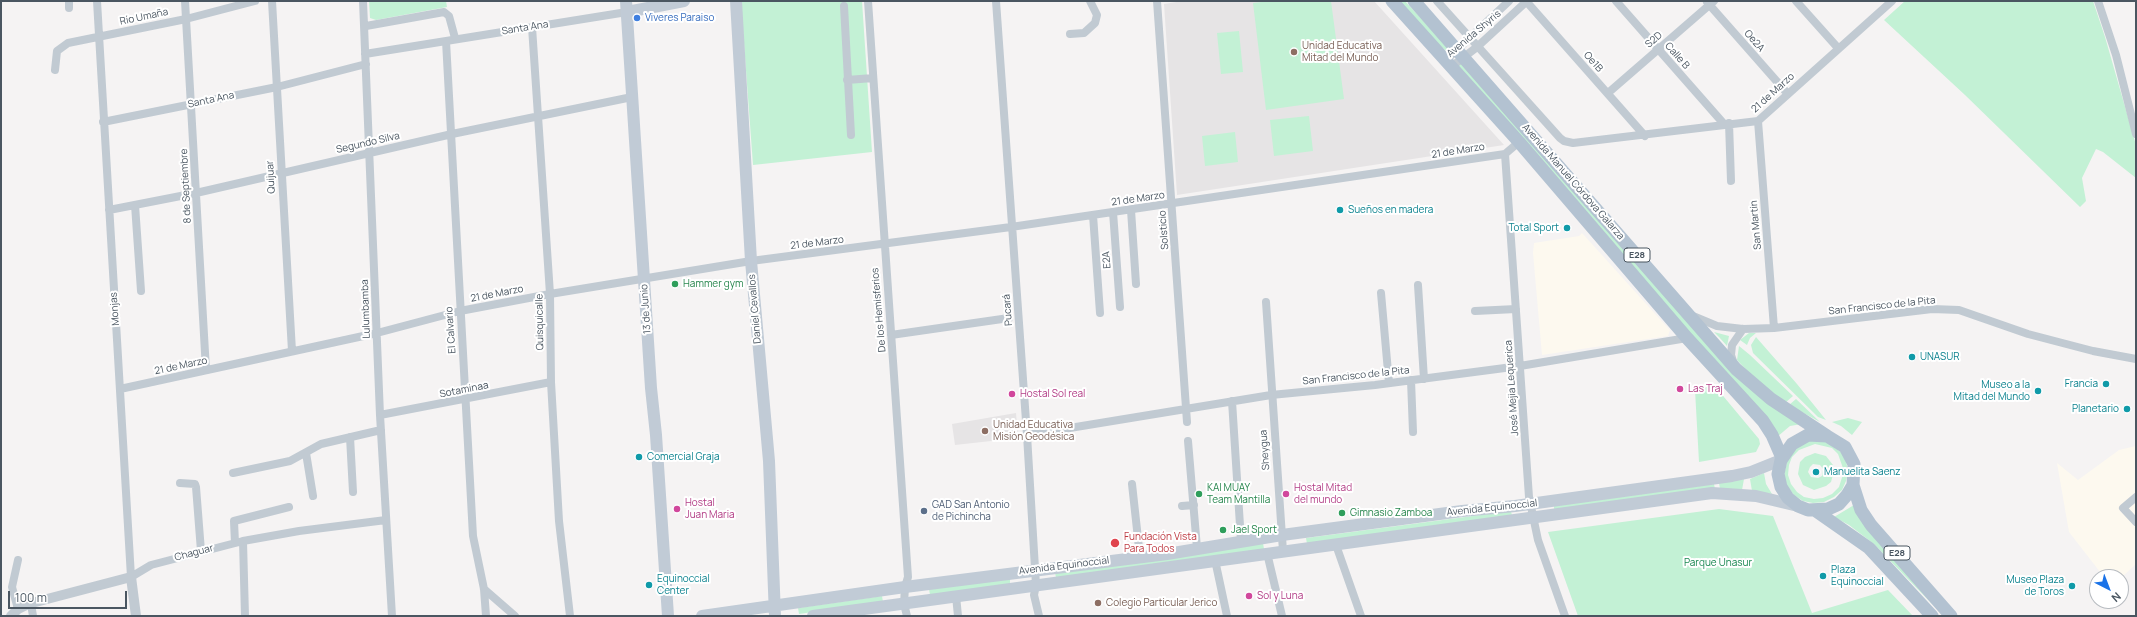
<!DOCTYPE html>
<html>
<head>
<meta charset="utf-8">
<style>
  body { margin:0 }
  #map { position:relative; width:2137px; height:617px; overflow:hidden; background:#f5f3f3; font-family:Manrope,sans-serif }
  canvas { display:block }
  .frame { position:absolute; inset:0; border:2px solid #4a5661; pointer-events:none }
  .north { position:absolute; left:2089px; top:569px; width:40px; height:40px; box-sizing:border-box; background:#fff; border:1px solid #b7bbc0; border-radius:50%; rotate:138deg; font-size:11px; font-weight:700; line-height:16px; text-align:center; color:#4a5661 }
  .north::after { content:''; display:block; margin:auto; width:14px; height:18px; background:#1a73e8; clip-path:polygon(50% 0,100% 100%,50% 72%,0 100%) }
  .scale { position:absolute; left:8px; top:591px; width:119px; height:18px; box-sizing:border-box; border:2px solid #4a5661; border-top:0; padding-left:5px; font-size:12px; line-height:14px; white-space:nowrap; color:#4a5661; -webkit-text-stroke:3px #fff; paint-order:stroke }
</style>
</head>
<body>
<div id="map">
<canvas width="2137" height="617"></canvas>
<div class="frame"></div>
<div class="north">N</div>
<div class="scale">100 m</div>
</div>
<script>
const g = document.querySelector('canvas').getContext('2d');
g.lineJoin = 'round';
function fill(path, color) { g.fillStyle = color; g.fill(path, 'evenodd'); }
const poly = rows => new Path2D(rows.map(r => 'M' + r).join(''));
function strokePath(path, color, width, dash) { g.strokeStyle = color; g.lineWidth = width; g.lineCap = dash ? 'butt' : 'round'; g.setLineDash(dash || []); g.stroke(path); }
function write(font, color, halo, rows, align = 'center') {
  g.font = font + ' Manrope,sans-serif'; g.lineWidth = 4; g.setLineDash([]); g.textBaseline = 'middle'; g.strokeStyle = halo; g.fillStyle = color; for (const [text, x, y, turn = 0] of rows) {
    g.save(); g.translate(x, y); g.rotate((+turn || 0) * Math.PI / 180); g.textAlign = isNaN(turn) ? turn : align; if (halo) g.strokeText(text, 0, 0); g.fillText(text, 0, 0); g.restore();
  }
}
fill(poly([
  [1582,233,1667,327,1670,330,1668,336,1542,355,1533,253,1534,243,1579,236],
  [2136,446,2136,564,2121,578,2104,577,2069,532,2057,463,2078,480,2119,450]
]), '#fdf9ef');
fill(poly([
  [1183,1,1374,1,1504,145,1177,195,1164,4],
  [1016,413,1018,438,955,445,952,424]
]), '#e6e4e5');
fill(poly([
  [369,1,446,1,447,7,376,20,370,18],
  [743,1,862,1,872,152,753,165,741,3],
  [1270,1,1331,1,1344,99,1266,110,1253,3],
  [1398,1,1405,1,1452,52,1450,54,1434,41],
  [1905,1,2093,1,2105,37,2136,145,2136,178,2103,152,2096,149,2082,178,2086,201,2080,207,1965,95,1884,20],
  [1239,31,1243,72,1221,74,1217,33],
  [1461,62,1676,305,1802,424,1790,426,1777,437,1457,66],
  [1309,116,1313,151,1274,156,1270,120],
  [1235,132,1238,162,1205,166,1202,136],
  [1714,332,1729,336,1727,346,1719,337],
  [1749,333,1756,333,1750,338,1747,345,1740,340],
  [1756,337,1797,384,1826,420,1818,417,1753,353,1751,345],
  [1739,346,1750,355,1793,396,1785,403,1754,378,1737,360],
  [1714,385,1759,439,1760,444,1756,452,1699,462,1695,390],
  [1796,399,1820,422,1789,405],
  [1848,418,1862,422,1852,435,1841,426,1832,422],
  [1805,441,1825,441,1841,452,1846,461,1848,471,1846,481,1842,490,1834,497,1824,502,1813,503,1803,501,1794,495,1787,486,1784,475,1789,454],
  [1815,444,1832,448,1838,454,1844,471,1839,487,1832,494,1823,498,1814,499,1804,497,1797,492,1791,484,1788,475,1789,465,1792,457,1799,450],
  [1815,453,1826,456,1833,465,1834,471,1831,482,1826,486,1814,490,1803,485,1798,474,1800,462,1805,457],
  [1813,464,1820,465,1823,469,1822,476,1818,478,1811,477,1808,472,1810,467],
  [1764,473,1766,484,1772,494,1752,491,1750,479],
  [1744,479,1742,490,1720,489,1719,483],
  [1714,484,1715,489,1554,511,1554,506],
  [1854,505,1935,607,1874,544,1849,525,1834,517],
  [1719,509,1773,516,1812,613,1888,590,1913,616,1578,616,1548,532],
  [1511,511,1512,516,1307,544,1306,538],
  [1263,543,1264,549,1056,578,1055,572],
  [1010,579,1010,585,930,595,929,589],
  [882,596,883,602,799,614,798,608]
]), '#c3f1d5');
strokePath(poly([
  [69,1,69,8],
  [97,1,131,577,151,565,243,541,299,531,386,520],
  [185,1,206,370],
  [272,1,292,351],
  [363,1,380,415,392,616],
  [868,1,908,577,905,587,904,604,907,616],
  [996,1,1027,435,1036,585,1034,595,1039,616],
  [1157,1,1187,422],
  [1437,1,1560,138,1564,141,1573,143,1758,121,1892,1],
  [1526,1,1645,136],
  [1616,1,1724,124],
  [1796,1,1838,48],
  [2098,1,2116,55,2136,134],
  [1707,2,1787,93],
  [844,6,851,135],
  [366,26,444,12,449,16,455,38],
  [532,27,550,294,551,382,559,521,570,616],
  [1070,34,1084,33,1095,23,1097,15,1090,1],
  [446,41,473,536,484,589,486,616],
  [365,54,627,12],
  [1445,61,1509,1],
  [1451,67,1477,47,1527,1],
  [55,70,57,51,68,43,186,19,255,1],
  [847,80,873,78],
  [1608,93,1714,1],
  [1758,121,1774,328],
  [103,122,277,87,366,64],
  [1729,123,1731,181],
  [1505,154,1529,497,1538,540,1565,616],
  [135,205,141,291],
  [109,210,196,193,452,134,632,97],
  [1131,210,1136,284],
  [1113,212,1120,307],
  [1093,215,1100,313],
  [1418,285,1424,379],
  [1381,293,1389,383],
  [1266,302,1283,551],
  [1475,311,1516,309],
  [1693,316,1717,326,1743,329,1774,328,1932,309,1959,310,2028,334,2093,351,2136,359],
  [891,335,1009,318],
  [1734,364,1731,355,1732,345,1743,329],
  [1411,380,1413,432],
  [120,389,377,333,460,311,550,294,751,261,1011,227,1505,154,1519,142],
  [1232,401,1241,541],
  [380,415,551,382],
  [1027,435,1271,395,1375,385,1520,366,1687,338],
  [350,437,353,492],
  [1188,441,1197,548],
  [306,453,313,496],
  [233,473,290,461,321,444,381,430],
  [180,483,195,484,196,487,201,551],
  [1132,484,1140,557],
  [2136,497,2123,508,2136,522],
  [1182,506,1194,505],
  [243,541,245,616],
  [235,543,234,521,289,507],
  [1336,545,1361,616],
  [1267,553,1282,616],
  [18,560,12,587,18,609],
  [1215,560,1227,616],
  [484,589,515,616],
  [956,596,958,616],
  [31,604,33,616]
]), '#c1cad2', 8);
strokePath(poly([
  [11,616,18,609,28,604,131,577,136,616]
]), '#c1cad2', 10);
strokePath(poly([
  [626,1,651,388,656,435,668,616],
  [736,1,751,261,769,461,775,616],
  [627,12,684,1],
  [702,616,905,587,1167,554,1282,535,1462,511,1515,506,1732,476,1751,472,1781,460],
  [813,616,1712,493,1756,496,1798,506]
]), '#c1cbd6', 12);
strokePath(poly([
  [1392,1,1519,142,1687,338,1763,421,1772,435,1782,458],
  [1414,1,1736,369,1771,399,1827,436],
  [1853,485,1847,495,1839,504,1828,509,1808,510,1798,506,1788,498,1781,487,1778,474,1781,460,1792,444,1808,435,1827,436,1845,447,1854,464,1853,485,1861,510,1871,525,1951,616],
  [1816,511,1869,548,1932,616]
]), '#b3c2d1', 13);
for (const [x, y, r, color] of [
  [637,18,4,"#3f7fe0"],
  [1294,52,4,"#8d6e63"],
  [1340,210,4,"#0f9aa8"],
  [1567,228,4,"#0f9aa8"],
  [675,284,4,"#2e9e5b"],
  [1912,357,4,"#0f9aa8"],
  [2106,384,4,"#0f9aa8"],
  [1680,389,4,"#d1479c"],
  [2038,391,4,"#0f9aa8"],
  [1012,394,4,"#d1479c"],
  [2127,409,4,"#0f9aa8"],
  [985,431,4,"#8d6e63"],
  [639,457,4,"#0f9aa8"],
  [1816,472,4,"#0f9aa8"],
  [1199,494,4,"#2e9e5b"],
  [1286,494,4,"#d1479c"],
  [677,509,4,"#d1479c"],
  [924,511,4,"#5c6f8a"],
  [1342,513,4,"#2e9e5b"],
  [1223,530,4,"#2e9e5b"],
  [1115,543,5,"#e0444e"],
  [1823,576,4,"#0f9aa8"],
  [649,585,4,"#0f9aa8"],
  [2072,586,4,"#0f9aa8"],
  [1249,596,4,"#d1479c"],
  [1098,603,4,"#8d6e63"]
]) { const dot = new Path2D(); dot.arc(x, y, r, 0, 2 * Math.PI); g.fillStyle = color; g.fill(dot); strokePath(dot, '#fff', 1.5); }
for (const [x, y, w] of [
  [1637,255,26],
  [1897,553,26]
]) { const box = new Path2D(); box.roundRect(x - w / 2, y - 7, w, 14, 3); g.fillStyle = '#fff'; g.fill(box); strokePath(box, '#4a5661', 1); }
write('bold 9px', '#4a5661', null, [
  ["E28",1637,255],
  ["E28",1897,553]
]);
write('10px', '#4a5661', '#fff', [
  ["Río Umaña",144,17,-12],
  ["Santa Ana",525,28,-9],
  ["Avenida Shyris",1474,34,-40],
  ["S2D",1654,40,-41],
  ["Oe2A",1754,41,49],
  ["Calle B",1677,56,49],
  ["Oe1B",1593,62,48],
  ["21 de Marzo",1773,93,-42],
  ["Santa Ana",211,100,-12],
  ["Segundo Silva",368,143,-13],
  ["21 de Marzo",1458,151,-9],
  ["Quijuar",271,177,-93],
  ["Avenida Manuel Córdova Galarza",1573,182,49],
  ["8 de Septiembre",186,186,-93],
  ["21 de Marzo",1138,199,-8],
  ["San Martin",1756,225,-95],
  ["Solsticio",1164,230,-94],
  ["21 de Marzo",817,243,-7],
  ["E2A",1107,260,-94],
  ["21 de Marzo",497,294,-11],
  ["San Francisco de la Pita",1882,306,-6],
  ["Monjas",115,309,-94],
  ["Lulumbamba",366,309,-92],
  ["13 de Junio",646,309,-94],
  ["Daniel Cevallos",755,309,-95],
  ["De los Hemisferios",879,310,-95],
  ["Pucará",1008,310,-94],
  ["Quisquicalle",540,322,-91],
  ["El Calvario",451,330,-94],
  ["21 de Marzo",181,366,-12],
  ["San Francisco de la Pita",1356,376,-6],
  ["José Mejia Lequerica",1512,388,-94],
  ["Sotaminaa",464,390,-11],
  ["Sheygua",1265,450,-94],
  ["Avenida Equinoccial",1492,508,-6],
  ["Chaguar",194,553,-15],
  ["Avenida Equinoccial",1064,566,-7]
]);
write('10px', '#366cbe', '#fff', [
  ["Viveres Paraiso",645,18]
], 'left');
write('10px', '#785e54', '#fff', [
  ["Unidad Educativa",1302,46],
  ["Mitad del Mundo",1302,58],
  ["Unidad Educativa",993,425],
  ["Misión Geodésica",993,437],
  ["Colegio Particular Jerico",1106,603]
], 'left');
write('10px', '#0d838f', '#fff', [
  ["Sueños en madera",1348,210],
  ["Total Sport",1559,228,"right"],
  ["UNASUR",1920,357],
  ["Francia",2098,384,"right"],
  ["Museo a la",2030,385,"right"],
  ["Mitad del Mundo",2030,397,"right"],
  ["Planetario",2119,409,"right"],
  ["Comercial Graja",647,457],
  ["Manuelita Saenz",1824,472],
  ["Plaza",1831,570],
  ["Equinoccial",1831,582],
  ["Equinoccial",657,579],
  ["Center",657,591],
  ["Museo Plaza",2064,580,"right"],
  ["de Toros",2064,592,"right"]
], 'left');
write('10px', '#27864d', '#fff', [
  ["Hammer gym",683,284],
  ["KAI MUAY",1207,488],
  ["Team Mantilla",1207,500],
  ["Gimnasio Zamboa",1350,513],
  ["Jael Sport",1231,530]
], 'left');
write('10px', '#b23c85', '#fff', [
  ["Las Traj",1688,389],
  ["Hostal Sol real",1020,394],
  ["Hostal Mitad",1294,488],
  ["del mundo",1294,500],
  ["Hostal",685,503],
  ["Juan Maria",685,515],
  ["Sol y Luna",1257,596]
], 'left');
write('10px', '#4e5e75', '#fff', [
  ["GAD San Antonio",932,505],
  ["de Pichincha",932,517]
], 'left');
write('10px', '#be3a42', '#fff', [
  ["Fundación Vista",1124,537],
  ["Para Todos",1124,549]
], 'left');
write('10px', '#17864f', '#fff', [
  ["Parque Unasur",1718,563]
]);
</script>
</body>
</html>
